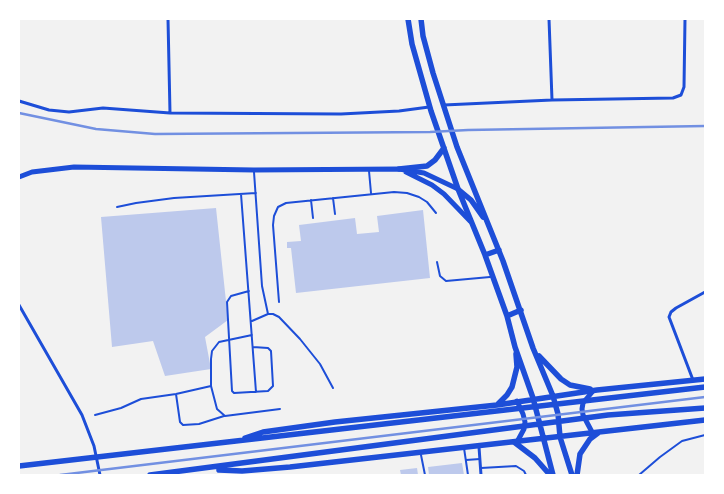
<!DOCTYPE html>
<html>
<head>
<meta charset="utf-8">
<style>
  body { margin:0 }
  #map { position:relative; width:724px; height:494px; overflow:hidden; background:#f2f2f2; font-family:Ubuntu,sans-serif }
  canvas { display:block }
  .frame { position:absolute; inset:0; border:20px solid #fff; pointer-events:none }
</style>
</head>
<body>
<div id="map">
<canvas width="724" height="494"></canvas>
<div class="frame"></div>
</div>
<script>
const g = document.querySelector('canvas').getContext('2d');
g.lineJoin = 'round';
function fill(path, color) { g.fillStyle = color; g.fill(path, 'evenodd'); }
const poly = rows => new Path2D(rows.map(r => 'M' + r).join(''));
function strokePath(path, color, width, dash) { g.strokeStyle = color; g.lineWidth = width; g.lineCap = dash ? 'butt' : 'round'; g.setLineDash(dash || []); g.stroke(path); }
fill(poly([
  [216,208,228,320,205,337,211,369,165,376,153,341,112,347,101,217],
  [423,210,430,278,296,293,291,248,287,248,287,242,301,241,299,225,355,218,357,234,379,232,377,216],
  [462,463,464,475,429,475,428,467],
  [417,468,418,475,401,475,400,470]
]), '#bdc9ec');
strokePath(poly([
  [369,171,371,193],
  [254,172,262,286,268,314,273,314,279,317,300,339,320,364,333,388],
  [241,194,256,392],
  [333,198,335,214],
  [311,200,313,218],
  [117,207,136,203,174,198,256,193],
  [437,262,440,276,446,281,490,277],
  [249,291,231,296,227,302,232,391,234,393,268,391,273,386,271,351,268,348,253,347],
  [279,302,273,225,274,216,278,207,286,203,394,192,407,193,419,197,427,202,436,213],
  [252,321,268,314],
  [252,335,219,342,212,351,211,359,211,386,217,409,225,416,280,409],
  [176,394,180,422,183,425,199,424,224,416],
  [95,415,121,408,141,399,176,394,211,386],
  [464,448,468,475],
  [421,455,425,475],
  [466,460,480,459],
  [481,468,516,466,524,471,526,475],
  [639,475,660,457,682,441,705,435]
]), '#1d4ed8', 2);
strokePath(poly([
  [168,19,170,113],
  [549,19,552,100],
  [19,101,49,110,69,112,103,108,170,113,341,114,399,111,429,107],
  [444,105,552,100,673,98,681,95,684,87,685,19],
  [19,305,82,415,94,446,100,475],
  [693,380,669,317,671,312,676,308,705,292],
  [479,447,481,475]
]), '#1d4ed8', 3);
strokePath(poly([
  [406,172,432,185,444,194,470,221],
  [19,177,32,172,74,167,254,170,399,169,424,173,458,189],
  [517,401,523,414,525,422,524,429,517,442],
  [592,432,583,415,582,409,583,403,593,391]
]), '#1d4ed8', 5);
strokePath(poly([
  [408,19,412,44,431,111,458,189,485,255,507,316,515,347,533,398,553,475],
  [421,19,423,36,433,73,457,147,503,261,533,348,553,396,558,414,560,437,572,475],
  [399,169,427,166,435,160,444,148],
  [459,190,471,200,483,217],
  [485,255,499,250],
  [507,316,521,310],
  [539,356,561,379,570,385,590,389],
  [498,404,507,395,512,387,517,367,516,354],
  [245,438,263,432,335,422,497,405,597,390,705,379],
  [514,442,535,458,550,475],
  [19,466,705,387],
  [219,470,242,471,290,467,705,420],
  [150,475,608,415,705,408],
  [577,475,580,454,590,439,598,433]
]), '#1d4ed8', 5.5);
strokePath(poly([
  [19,113,96,129,155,134,430,132,468,130,705,126],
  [60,475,705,397]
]), '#7290e2', 2.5);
</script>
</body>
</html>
